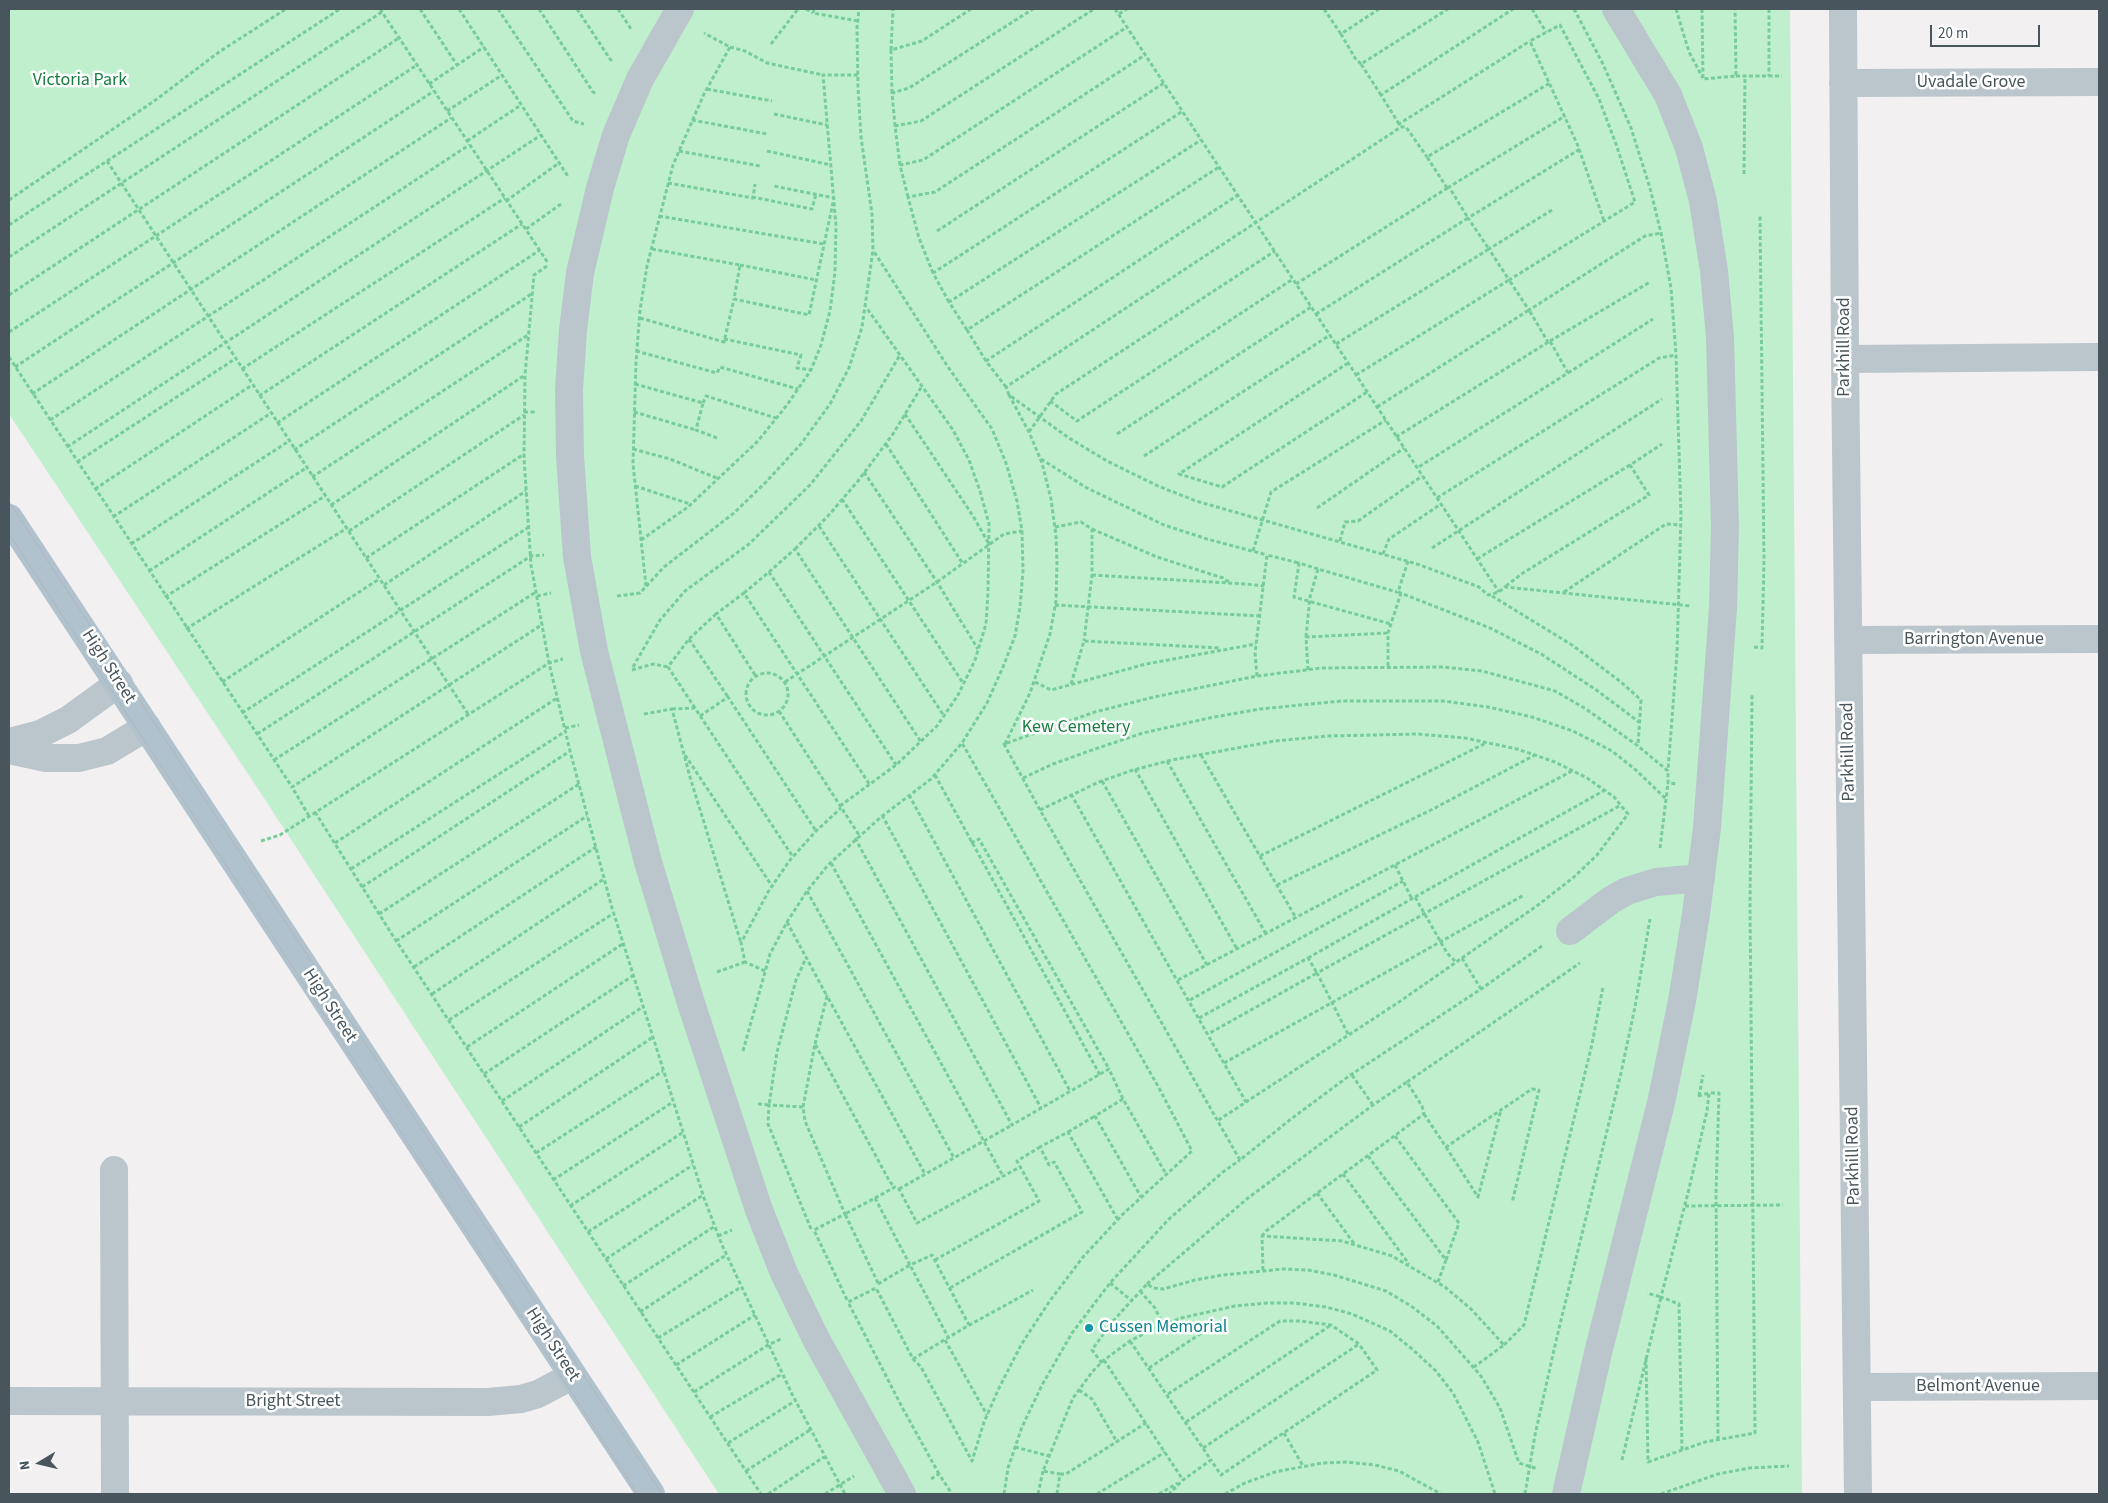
<!DOCTYPE html>
<html>
<head>
<meta charset="utf-8">
<style>
  body { margin:0 }
  #map { position:relative; width:2108px; height:1503px; overflow:hidden; background:#f2f0f0; font-family:"Source Sans 3",sans-serif }
  canvas { display:block }
  .frame { position:absolute; inset:0; border:10px solid #48555d; pointer-events:none }
  .north { position:absolute; left:15px; top:1438px; width:50px; height:50px; -webkit-text-stroke:4px #fff; paint-order:stroke; rotate:261deg; font-size:14px; font-weight:700; line-height:20px; text-align:center; color:#48555d }
  .north::after { content:''; display:block; margin:auto; width:18px; height:22px; background:#48555d; clip-path:polygon(50% 0,100% 100%,50% 72%,0 100%) }
  .scale { position:absolute; left:1930px; top:25px; width:110px; height:22px; box-sizing:border-box; border:2px solid #48555d; border-top:0; padding-left:6px; font-size:15px; line-height:18px; white-space:nowrap; color:#48555d; -webkit-text-stroke:4px #fff; paint-order:stroke }
</style>
</head>
<body>
<div id="map">
<canvas width="2108" height="1503"></canvas>
<div class="frame"></div>
<div class="north">N</div>
<div class="scale">20 m</div>
</div>
<script>
const g = document.querySelector('canvas').getContext('2d');
g.lineJoin = 'round';
function fill(path, color) { g.fillStyle = color; g.fill(path, 'evenodd'); }
const poly = rows => new Path2D(rows.map(r => 'M' + r).join(''));
function strokePath(path, color, width, dash) { g.strokeStyle = color; g.lineWidth = width; g.lineCap = dash ? 'butt' : 'round'; g.setLineDash(dash || []); g.stroke(path); }
function write(font, color, halo, rows, align = 'center') {
  g.font = font + ' "Source Sans 3",sans-serif'; g.lineWidth = 5; g.setLineDash([]); g.textBaseline = 'middle'; g.strokeStyle = halo; g.fillStyle = color; for (const [text, x, y, turn = 0] of rows) {
    g.save(); g.translate(x, y); g.rotate((+turn || 0) * Math.PI / 180); g.textAlign = isNaN(turn) ? turn : align; if (halo) g.strokeText(text, 0, 0); g.fillText(text, 0, 0); g.restore();
  }
}
fill(poly([
  [9,9,1790,9,1802,1494,719,1494,260,792,9,414]
]), '#bfefcd');
strokePath(poly([
  [380,9,548,263],
  [420,9,457,65],
  [459,9,569,178],
  [498,9,573,121,584,124],
  [539,9,593,92,597,94],
  [577,9,610,59,613,62],
  [618,9,631,29],
  [806,9,813,13],
  [814,9,813,13,858,21],
  [1115,9,1499,592],
  [1324,9,1341,34],
  [1532,9,1546,32],
  [1574,9,1603,64,1631,128,1650,188,1661,233,1671,288,1676,355,1681,515,1677,653,1668,771],
  [1676,9,1689,52,1703,78],
  [1702,9,1703,79,1736,76,1735,9],
  [1769,9,1769,76],
  [1119,14,1127,9],
  [771,44,798,9],
  [730,47,745,51,767,63,823,75],
  [891,50,893,9],
  [1361,64,1355,58,1341,34,1379,9],
  [1736,76,1782,76],
  [429,84,484,47],
  [707,89,772,101],
  [892,93,891,50,922,41,971,9],
  [1381,95,1361,64,1448,9],
  [447,111,502,75],
  [774,114,827,125],
  [692,120,767,134],
  [1399,124,1381,95,1513,9],
  [1400,125,1399,124,1530,41],
  [895,126,892,93,909,88,1033,9],
  [467,141,521,105],
  [679,151,760,166],
  [767,151,831,165],
  [107,161,468,714],
  [900,165,895,126,921,121,1094,9],
  [1744,174,1745,76],
  [668,183,753,198,755,184],
  [1447,188,1427,157,1550,83],
  [752,197,812,209,816,194],
  [908,197,900,165,923,160,1127,27],
  [9,200,157,99,219,52,286,9],
  [506,201,559,163],
  [1552,210,1489,249,1509,280,1635,202,1616,144,1599,99,1560,25,1530,41,1578,146,1604,221],
  [659,216,824,244],
  [9,225,340,9],
  [526,229,561,204],
  [937,231,1164,83],
  [652,249,740,265,734,299,809,315,834,198,774,186],
  [9,257,382,12],
  [740,265,816,280],
  [547,266,534,275,525,375,524,458,531,565,549,663,570,751,612,908,704,1198,722,1245,792,1394,845,1494],
  [933,273,919,238,908,197,935,192,1145,55],
  [1296,284,1449,187],
  [9,295,399,38],
  [949,302,933,273,1183,111],
  [1316,314,1468,218,1449,187,1565,116],
  [640,318,724,342,734,299],
  [967,330,949,302,1201,140],
  [9,332,417,65],
  [724,339,801,355,797,368,811,370],
  [1550,341,1650,282],
  [1336,344,1489,249,1468,218,1580,149],
  [636,351,717,373,720,367,798,389],
  [9,357,292,787],
  [986,361,967,330,1219,167],
  [1348,363,1179,474,1222,487,1367,392],
  [15,367,434,91],
  [242,369,505,198],
  [1568,373,1653,319],
  [1356,375,1509,280,1529,310,1645,236,1661,233],
  [635,384,703,403,696,430,717,438],
  [1006,387,986,361,1238,195],
  [32,394,451,118],
  [1009,395,1006,387,1401,127,1406,127,1427,157],
  [259,396,522,224],
  [1050,401,1077,421,1293,279],
  [703,403,706,396,776,418],
  [1377,407,1529,310,1548,342],
  [524,412,536,412],
  [634,412,696,430],
  [905,414,973,516,989,544],
  [50,420,469,145],
  [277,423,540,250],
  [1029,432,1056,394,1275,251],
  [1117,434,1311,307],
  [1396,437,1550,341,1568,373,1417,468],
  [886,444,963,564],
  [67,447,541,135],
  [633,449,670,459,719,479],
  [294,450,533,293],
  [1144,456,1330,335],
  [1041,459,1087,488,1164,525,1207,539,1267,555],
  [77,462,235,359],
  [864,472,937,582,978,649],
  [312,477,528,335],
  [635,486,690,504],
  [95,489,252,385],
  [1437,498,1659,358,1676,355],
  [842,499,963,683],
  [331,505,525,375],
  [1317,508,1404,448],
  [113,517,271,413],
  [819,526,944,716],
  [1055,527,1081,522,1092,529,1092,575,1084,641],
  [1092,529,1157,557,1223,578,1229,582],
  [349,531,524,415],
  [641,540,688,507,758,441,787,405,811,370,821,345,830,311,835,272,836,226,823,75,858,75],
  [1340,541,1345,522,1358,521,1422,476],
  [131,544,289,441],
  [1432,548,1662,399],
  [795,549,828,516,858,481,893,434,922,386],
  [1253,551,1271,492,1386,420],
  [1383,554,1389,539,1441,504],
  [366,558,524,454],
  [1477,559,1630,465],
  [1408,561,1398,592,1490,628,1541,654,1595,689,1639,722],
  [1318,569,1299,563,1294,597,1391,624],
  [149,571,306,468],
  [769,572,795,549,921,742],
  [1092,575,1246,584,1264,586],
  [384,585,526,491],
  [646,586,633,464,636,362,640,310,647,266,673,165,704,94,730,47,704,33],
  [1506,586,1523,573,1649,495,1630,465,1662,444],
  [1564,592,1666,524,1680,525],
  [744,593,769,572,896,765],
  [537,596,551,593],
  [617,596,640,593,664,567,734,513,766,482,801,444,830,404,849,368,862,327,873,250,872,214,861,137,858,87,857,28,859,9],
  [1492,596,1572,645,1621,682,1641,700,1638,746],
  [165,597,325,496],
  [1055,605,1260,616],
  [186,629,347,528],
  [1306,637,1310,597,1318,569,1397,592],
  [689,639,728,697],
  [1754,647,1762,648,1764,560,1760,216],
  [1388,666,1388,633,1401,593],
  [633,667,660,620,685,591,749,544,810,485,861,421,900,355],
  [632,670,653,664,668,667],
  [1308,670,1306,637,1388,633],
  '746 694a21 21 0 1 1 42 0a21 21 0 1 1-42 0Z',
  [755,675,716,614,744,593,870,785],
  [1257,676,1255,653,1267,555,1299,563],
  [222,682,379,579],
  [785,682,937,582,1004,534,1022,531],
  [1035,682,1051,690,1146,664,1256,644],
  [1071,684,1084,641,1221,648],
  [695,708,668,667,689,639,716,614],
  [672,709,695,708,793,857],
  [779,711,859,835],
  [242,713,529,527],
  [644,714,672,709,690,777,741,943],
  [700,716,728,697,816,831],
  [565,728,579,725],
  [257,734,531,556,544,555],
  [1005,744,1030,693,1050,634,1056,601,1057,563,1056,536,1051,499,1042,463,1029,432,1009,395,1069,438,1107,461,1158,486,1196,501,1417,564,1479,587,1488,595,1499,592,1505,587,1691,606],
  [685,755,772,886],
  [1201,755,1296,918],
  [274,760,536,592],
  [1167,761,1266,934],
  [1135,769,1237,949],
  [935,775,1100,1075],
  [1023,778,1053,764,1095,749,1143,733,1209,718,1260,709,1341,701,1443,701,1488,707,1532,717,1573,731,1612,751,1637,771,1666,799],
  [1102,781,1207,965],
  [1071,794,1246,1102],
  [909,795,1070,1091],
  [840,806,896,765,937,726,958,695,975,660,986,624,988,592,989,524,980,491,969,460,953,430,866,307],
  [1040,810,1099,782,1133,770,1172,760,1275,741,1328,736,1417,734,1465,738,1517,749,1555,762,1587,778,1614,797,1628,814,1597,855,1574,877,1538,905,1399,1002,1217,1121],
  [315,812,393,936,761,1494],
  [882,815,1041,1108],
  [309,816,292,787,543,624],
  [855,838,1012,1125,1109,1069,1123,1099,1166,1174],
  [261,841,280,835,549,663,563,659],
  [335,843,557,698],
  [971,843,979,839,1109,1069],
  [1660,848,1668,783],
  [1260,856,1486,743],
  [831,863,1003,1176],
  [1395,865,1412,899],
  [351,869,566,731],
  [1277,885,1433,809,1535,755],
  [362,887,570,751],
  [807,891,954,1158],
  [1415,897,1605,790],
  [379,914,579,784],
  [787,922,827,996],
  [396,941,587,816],
  [1542,946,1481,989,1349,1076,1291,1119,1240,1160,1040,810,1004,744,1095,712,1154,697,1257,676,1322,668,1443,667,1482,671,1555,691,1586,709,1638,746,1668,771,1668,783,1677,784],
  [1308,958,1415,897,1447,953,1456,962],
  [1462,958,1481,989],
  [414,967,596,847],
  [765,971,745,962,741,943,768,892,790,860,816,831,841,808],
  [717,972,745,962],
  [1178,980,1572,771],
  [432,994,604,879],
  [1190,1000,1403,881],
  [1199,1018,1308,958,1317,973,1208,1034],
  [449,1020,614,913],
  [1348,1034,1317,973,1621,805],
  [815,1044,827,996,925,1174],
  [467,1047,624,943],
  [743,1051,770,954,787,922,807,891,828,865,881,817,931,779,962,743,987,703,1003,667,1015,636,1020,607,1023,571,1022,531,1017,501,1006,463,992,429,948,367,873,250],
  [1224,1063,1524,895],
  [484,1074,634,975],
  [1352,1075,1373,1105],
  [1407,1082,1580,963],
  [1698,1096,1709,1093],
  [1699,1096,1703,1075],
  [1123,1099,1095,1116,1141,1197],
  [502,1101,644,1006],
  [758,1104,769,1105,777,1052,796,980,806,958],
  [803,1107,815,1044,890,1182,895,1187],
  [1424,1114,1446,1147,1532,1089,1539,1090,1512,1203],
  [519,1127,653,1037],
  [1068,1132,1095,1116],
  [1395,1136,1459,1223,1446,1260],
  [1446,1147,1478,1197,1501,1110],
  [536,1153,663,1071],
  [1368,1156,1446,1260,1438,1282],
  [1343,1174,1409,1264],
  [553,1180,673,1102],
  [899,1189,1012,1125],
  [1317,1193,1355,1245],
  [875,1198,895,1187,899,1189,917,1223,1020,1167],
  [570,1206,682,1133],
  [1685,1206,1783,1205],
  [811,1229,768,1124,769,1105,803,1107,805,1121,845,1214,814,1230,848,1302],
  [588,1232,693,1165],
  [718,1236,732,1230],
  [606,1259,703,1195],
  [935,1260,1039,1201,1017,1161,1040,1147],
  [1263,1270,1262,1236,1342,1241,1392,1256,1445,1287,1471,1309,1504,1345,1474,1367],
  [878,1283,845,1214,875,1198,910,1265,932,1255,969,1325],
  [1110,1283,1132,1301],
  [878,1284,910,1265,948,1337],
  [1147,1284,1248,1198,1373,1105,1407,1082,1422,1106,1424,1114,1266,1231,1262,1236],
  [623,1286,715,1226],
  [950,1288,1082,1212,1054,1162,1049,1165,1040,1147,1068,1132,1118,1220],
  [1140,1291,1155,1308,1163,1325],
  [640,1312,726,1255],
  [658,1338,741,1287],
  [945,1340,987,1415],
  [1130,1341,1211,1460,1183,1480,1169,1494],
  [1504,1345,1524,1325,1592,1044,1603,987],
  [1646,1358,1648,1462,1705,1442,1755,1433,1750,908,1752,694],
  [913,1359,964,1328,1033,1290],
  [1104,1360,1183,1480],
  [1102,1363,1092,1350,1112,1322,1147,1284,1153,1288,1163,1289,1195,1280,1223,1275,1283,1269,1308,1270,1334,1275,1386,1291,1411,1306,1437,1326,1481,1376,1500,1408,1519,1463,1538,1469],
  [676,1365,755,1315],
  [1149,1368,1203,1332],
  [1079,1390,1092,1399,1117,1442],
  [694,1392,768,1345,781,1339],
  [1168,1394,1280,1321,1300,1321,1331,1325,1359,1344,1377,1370,1221,1475,1211,1460],
  [710,1417,782,1374],
  [1186,1422,1331,1325],
  [1284,1433,1303,1466],
  [728,1443,795,1401],
  [1015,1447,1049,1456],
  [1203,1448,1359,1344],
  [1682,1450,1679,1304,1661,1297,1688,1193,1707,1111,1709,1093,1719,1093,1716,1193,1718,1439],
  [1622,1460,1661,1297,1647,1293],
  [746,1471,810,1430],
  [939,1474,902,1407,848,1302,876,1288,913,1359,921,1367,972,1461,984,1422,999,1388,1021,1345,1049,1302,1083,1257,1123,1214,1192,1151,1159,1088,962,743],
  [1060,1474,1066,1474,1146,1423],
  [931,1479,939,1474,952,1494],
  [768,1494,824,1457],
  [825,1494,854,1476],
  [1004,1494,1008,1468,1022,1427,1042,1385,1072,1333,1110,1283,1169,1219,1223,1172,1240,1160],
  [1038,1494,1043,1471],
  [1057,1494,1060,1474,1043,1471,1073,1398,1092,1372,1104,1360,1130,1341,1155,1328,1181,1318,1235,1306,1267,1303,1294,1303,1326,1307,1352,1314,1390,1331,1412,1349,1436,1371,1453,1393,1478,1442,1495,1494],
  [1097,1494,1165,1452],
  [1159,1494,1178,1483],
  [1225,1494,1245,1483,1275,1472,1322,1463,1346,1462,1375,1465,1399,1471,1441,1494],
  [1525,1494,1535,1435,1556,1341,1621,1073,1635,1007,1650,919],
  [1661,1494,1718,1474,1749,1468,1789,1466]
]), '#77cd9a', 3, [4, 2.5]);
strokePath(poly([
  [680,9,640,79,616,135,600,188,580,273,573,330,569,390,570,456,577,557,594,651,648,862,691,1003,759,1210,784,1273,816,1339,902,1494],
  [1843,9,1845,359,1858,1494],
  [1843,83,2099,82],
  [1845,359,2099,357],
  [1848,640,2099,639],
  [9,742,40,734,68,720,119,683],
  [9,750,46,758,79,758,107,751,147,727],
  [1570,931,1611,900,1627,891,1656,882,1701,878],
  [114,1170,115,1494],
  [1857,1387,2099,1386],
  [9,1401,488,1402,521,1399,538,1394,572,1376],
  [1566,1494,1598,1353,1661,1103,1682,1001,1696,914,1707,828,1723,608,1725,527,1720,337,1714,271,1703,201,1689,148,1668,95,1616,9]
]), '#bbc5cc', 28);
strokePath(poly([
  [9,518,651,1494]
]), '#b0c2ce', 28);
strokePath(poly([
  [9,502,662,1494],
  [9,534,638,1494]
]), '#b2b6ba', 1);
for (const [x, y, r, color] of [
  [1089,1328,5,"#0f9aa8"]
]) { const dot = new Path2D(); dot.arc(x, y, r, 0, 2 * Math.PI); g.fillStyle = color; g.fill(dot); strokePath(dot, '#fff', 2); }
write('18px', '#187e41', '#fff', [
  ["Victoria Park",80,81],
  ["Kew Cemetery",1076,728]
]);
write('18px', '#48555d', '#fff', [
  ["Uvadale Grove",1971,83],
  ["Parkhill Road",1845,347,-90],
  ["Barrington Avenue",1974,640],
  ["High Street",108,667,57],
  ["Parkhill Road",1849,752,-91],
  ["High Street",329,1006,57],
  ["Parkhill Road",1854,1156,-91],
  ["High Street",552,1345,57],
  ["Belmont Avenue",1978,1387],
  ["Bright Street",293,1402]
]);
write('18px', '#0d838f', '#fff', [
  ["Cussen Memorial",1099,1328]
], 'left');
</script>
</body>
</html>
